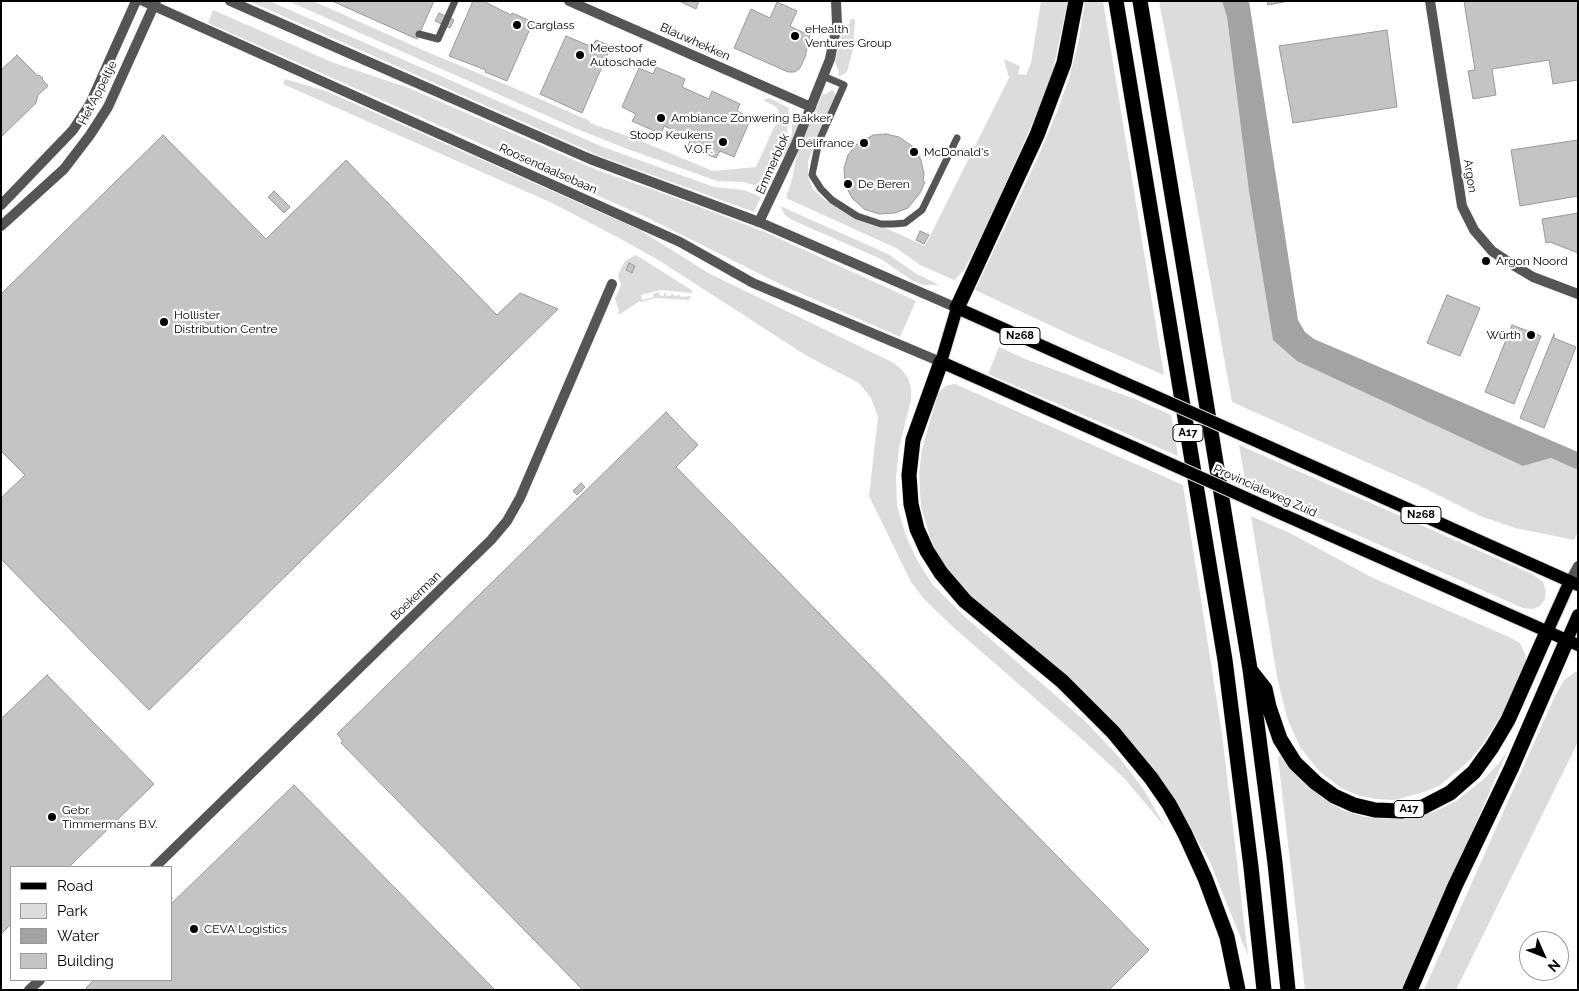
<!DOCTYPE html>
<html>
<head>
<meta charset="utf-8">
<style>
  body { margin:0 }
  #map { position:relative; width:1579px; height:991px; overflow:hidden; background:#fff; font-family:Raleway,sans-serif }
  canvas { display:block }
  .frame { position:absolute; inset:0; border:2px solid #000; pointer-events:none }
  .legend { position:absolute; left:10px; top:866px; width:162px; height:115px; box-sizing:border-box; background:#fff; border:1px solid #999; margin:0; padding:6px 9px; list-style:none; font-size:15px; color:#000 }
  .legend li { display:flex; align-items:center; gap:10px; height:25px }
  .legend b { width:25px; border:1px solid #999 }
  .north { position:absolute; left:1519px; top:931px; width:50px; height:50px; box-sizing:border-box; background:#fff; border:1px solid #999; border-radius:50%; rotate:134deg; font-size:14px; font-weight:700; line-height:20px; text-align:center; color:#000 }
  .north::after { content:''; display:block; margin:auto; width:18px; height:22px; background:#000; clip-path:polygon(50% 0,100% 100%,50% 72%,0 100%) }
</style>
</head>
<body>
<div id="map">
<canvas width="1579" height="991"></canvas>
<div class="frame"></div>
<ul class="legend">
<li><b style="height:6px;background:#000"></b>Road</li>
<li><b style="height:14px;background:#dcdcdc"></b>Park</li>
<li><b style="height:14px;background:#a3a3a3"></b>Water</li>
<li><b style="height:14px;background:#c4c4c4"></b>Building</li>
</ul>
<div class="north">N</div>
</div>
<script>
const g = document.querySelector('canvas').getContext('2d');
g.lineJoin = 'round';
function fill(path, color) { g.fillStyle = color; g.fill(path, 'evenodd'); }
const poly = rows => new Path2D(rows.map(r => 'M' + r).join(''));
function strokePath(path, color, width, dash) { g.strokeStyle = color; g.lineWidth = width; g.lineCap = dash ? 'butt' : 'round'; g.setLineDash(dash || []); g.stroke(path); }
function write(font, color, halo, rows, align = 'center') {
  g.font = font + ' Raleway,sans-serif'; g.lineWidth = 4.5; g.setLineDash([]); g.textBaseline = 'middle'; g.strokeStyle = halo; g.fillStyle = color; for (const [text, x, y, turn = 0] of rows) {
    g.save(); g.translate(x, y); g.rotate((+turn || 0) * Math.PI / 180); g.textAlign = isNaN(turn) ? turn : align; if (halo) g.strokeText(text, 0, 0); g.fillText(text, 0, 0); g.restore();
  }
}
fill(poly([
  [249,1,269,1,603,147,714,187,744,190,761,197,754,212,600,156],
  [288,1,313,1,425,51,514,88,590,121,590,123,636,139,713,171,756,167,780,114,776,107,763,100,769,98,789,108,787,134,758,184,755,185,743,182,717,181,630,150,577,129],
  [1041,1,1068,1,1053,70,1037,113,986,228,964,270,957,278,954,280,920,265,896,248,786,198,792,179,796,158,803,138,822,95,830,92,832,89,835,93,836,96,808,161,808,177,813,189,825,200,925,246,1009,78,1004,59,1020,66,1018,74,1026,75,1031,63],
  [1085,1,1103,1,1164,375,1071,335,975,290,1038,157,1057,112,1069,78,1078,44],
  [1159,1,1222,1,1227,17,1249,192,1274,340,1523,466,1551,458,1578,470,1578,532,1574,540,1515,528,1480,516,1418,485,1232,402,1174,78],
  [213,10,334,63,409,88,597,170,676,198,765,232,916,301,900,337,784,286,646,217,208,23],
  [850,19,855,19,853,49,847,72,840,76,838,75,839,72,835,62,842,32,850,23],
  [285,79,326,91,640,230,710,274,894,363,902,370,908,378,911,389,911,400,899,448,896,478,897,506,906,536,917,560,932,584,964,616,1085,721,1119,757,1144,790,1165,827,1125,779,1084,741,953,627,924,599,911,582,869,496,878,417,871,398,859,383,807,356,660,261,619,238,552,203,283,84],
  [794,113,797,118,798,126,790,147,775,168,764,188,769,172,792,133,792,118],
  [780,206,888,254,915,273,939,285,923,285,913,281,881,259,792,220,785,215],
  [636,255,693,291,692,293,660,290,641,295,642,300,654,297,653,294,659,292,659,295,664,296,664,293,666,293,666,296,671,296,671,294,673,294,674,296,680,295,681,297,691,296,689,300,655,298,641,302,640,301,620,314,617,313,619,311,615,299,621,285,618,275,625,261],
  [999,347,1025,359,1135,399,1171,415,1178,456,988,374],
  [955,384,1183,485,1222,734,1248,956,1210,862,1172,796,1147,761,1117,727,992,617,956,581,939,558,929,534,921,506,919,474,922,449,938,393,945,386],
  [1239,445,1532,574,1543,582,1546,591,1545,599,1540,606,1533,609,1523,608,1246,486],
  [1251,516,1290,533,1373,578,1509,637,1520,643,1525,654,1527,666,1515,694,1483,744,1468,762,1439,786,1424,792,1395,800,1376,799,1360,796,1341,788,1319,771,1300,747,1287,718,1277,677],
  [1577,671,1578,742,1456,990,1424,990,1554,698,1564,680],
  [1508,750,1403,990,1305,990,1278,757,1281,755,1299,776,1321,797,1342,810,1365,817,1390,819,1416,817,1436,811,1456,801,1485,778,1499,763]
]), '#dcdcdc');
fill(poly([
  [1222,1,1249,1,1298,320,1305,332,1314,339,1578,452,1578,470,1551,458,1523,466,1297,361,1273,340,1249,192,1227,17]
]), '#a3a3a3');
const building = poly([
  [332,1,434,1,417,39,332,1],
  [473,1,483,1,511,15,512,13,533,22,507,81,485,72,486,70,449,56,473,1],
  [679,1,699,1,696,9,679,1],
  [1267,1,1289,1,1268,5,1267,1],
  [1464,1,1578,1,1578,80,1553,84,1549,60,1492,69,1496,95,1473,99,1468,71,1475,70,1464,1],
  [777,2,797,11,790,26,810,36,805,57,800,68,795,72,788,72,734,48,751,9,770,18,777,2],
  [439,13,454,20,450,28,435,21,439,13],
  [1387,30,1397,107,1293,123,1279,46,1387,30],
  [566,36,592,47,596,40,611,46,582,113,540,94,566,36],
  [17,55,38,76,39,75,43,78,42,79,48,86,38,95,36,103,1,137,1,70,17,55],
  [656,67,685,79,682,87,709,99,712,91,740,104,737,111,751,118,734,157,720,151,716,158,688,146,691,138,664,126,661,134,632,121,636,114,622,107,639,68,653,74,656,67],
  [886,134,899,137,915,148,921,160,924,174,923,181,925,182,920,193,908,208,895,213,879,214,864,209,852,198,845,184,844,168,848,155,856,145,873,135,886,134],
  [163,135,266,239,346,160,497,315,520,293,558,309,149,710,1,559,1,498,25,475,1,451,1,294,163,135],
  [1578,140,1578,196,1520,206,1511,150,1578,140],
  [274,191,290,207,284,213,268,197,274,191],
  [1578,213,1578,253,1550,242,1546,243,1542,219,1578,213],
  [920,231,929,235,924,244,916,240,920,231],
  [629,263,635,266,632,273,626,270,629,263],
  [1447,295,1480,308,1460,356,1427,343,1447,295],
  [1512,325,1541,336,1514,404,1485,392,1512,325],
  [1554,334,1554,338,1576,347,1544,428,1520,418,1554,334],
  [666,412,698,445,676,467,1149,950,1109,990,583,990,341,743,343,741,337,734,666,412],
  [581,483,585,487,577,495,573,491,581,483],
  [47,675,154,784,69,867,11,867,11,924,1,934,1,719,47,675],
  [294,785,495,990,88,990,86,988,94,980,171,980,171,904,294,785]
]);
fill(building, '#c4c4c4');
strokePath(building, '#999', 1);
const primary = poly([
  [1123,382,957,308,941,362,1133,447],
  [1265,445,1578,585],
  [1275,511,1578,645],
  [1547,632,1570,581],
  [1567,640,1578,615]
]);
const motorway = poly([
  [1116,1,1225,660,1251,867,1264,990],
  [1140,1,1250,669,1275,863,1288,990],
  [957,308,1037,135,1064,63,1076,1],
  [941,362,913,440,909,475,911,504,917,529,927,551,941,573,965,601,1062,681,1113,732,1151,778,1169,804,1185,834,1205,878,1227,937,1238,990],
  [1250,670,1265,689,1269,707,1280,739,1295,763,1316,783,1334,796,1354,805,1375,810,1401,811,1423,807,1450,793,1474,772,1492,747,1508,720,1547,632],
  [1410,990,1455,886,1511,769,1567,640]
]);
strokePath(primary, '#dbdbdb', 14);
strokePath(motorway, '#dbdbdb', 16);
strokePath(poly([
  [419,34,438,39,455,1],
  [823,76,844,85,819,141,812,175,821,189,832,200,857,216,881,224,893,224,905,223,922,210,957,138]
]), '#555', 7);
strokePath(poly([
  [569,1,811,107],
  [1430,1,1462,206,1474,230,1492,251,1513,265,1533,277,1578,294],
  [1,205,73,130,90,104,136,1],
  [759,222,796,144,830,59,837,24,836,1],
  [1,226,64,169,90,135,108,107,156,1],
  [155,867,491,540,507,521,520,498,612,284],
  [29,990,40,980]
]), '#555', 10);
strokePath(poly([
  [143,1,680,242,753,283,941,362],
  [230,1,590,159,759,222,957,308],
  [1570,581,1578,566]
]), '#555', 10);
strokePath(primary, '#000', 12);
strokePath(motorway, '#000', 15);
const primaryBridge = poly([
  [1123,382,1265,445],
  [1133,447,1275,511]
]);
strokePath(primaryBridge, '#dbdbdb', 14, []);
strokePath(primaryBridge, '#000', 12);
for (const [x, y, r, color] of [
  [517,25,5,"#000"],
  [795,36,5,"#000"],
  [580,55,5,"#000"],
  [661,118,5,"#000"],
  [723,142,5,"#000"],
  [864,143,5,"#000"],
  [914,152,5,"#000"],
  [848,184,5,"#000"],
  [1486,261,5,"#000"],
  [164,322,5,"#000"],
  [1531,335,5,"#000"],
  [52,817,5,"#000"],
  [194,929,5,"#000"]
]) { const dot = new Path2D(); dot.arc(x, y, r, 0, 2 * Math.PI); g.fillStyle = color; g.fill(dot); strokePath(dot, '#fff', 2); }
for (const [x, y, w] of [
  [1020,336,40],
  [1188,433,30],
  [1421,515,40],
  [1409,809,30]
]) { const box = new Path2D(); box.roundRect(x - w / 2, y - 8.5, w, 17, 4); g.fillStyle = '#fff'; g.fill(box); strokePath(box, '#000', 1); }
write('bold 11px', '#000', null, [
  ["N268",1020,336],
  ["A17",1188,433],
  ["N268",1421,515],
  ["A17",1409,809]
]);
write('12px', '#000', '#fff', [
  ["Carglass",527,25],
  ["eHealth",805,29],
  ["Ventures Group",805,43],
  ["Meestoof",590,48],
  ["Autoschade",590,62],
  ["Ambiance Zonwering Bakker",671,118],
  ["Stoop Keukens",713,135,"right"],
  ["V.O.F.",713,149,"right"],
  ["Délifrance",854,143,"right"],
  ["McDonald's",924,152],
  ["De Beren",858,184],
  ["Argon Noord",1496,261],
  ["Hollister",174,315],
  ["Distribution Centre",174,329],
  ["Würth",1521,335,"right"],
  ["Gebr.",62,810],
  ["Timmermans B.V.",62,824],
  ["CEVA Logistics",204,929]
], 'left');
write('12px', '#000', '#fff', [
  ["Blauwhekken",695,42,24],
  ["Het Appeltje",98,93,-63],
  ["Emmerblok",773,164,-66],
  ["Roosendaalsebaan",548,169,24],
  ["Argon",1470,176,81],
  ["Provincialeweg Zuid",1265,491,24],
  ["Boekerman",416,596,-44]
]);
</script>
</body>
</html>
